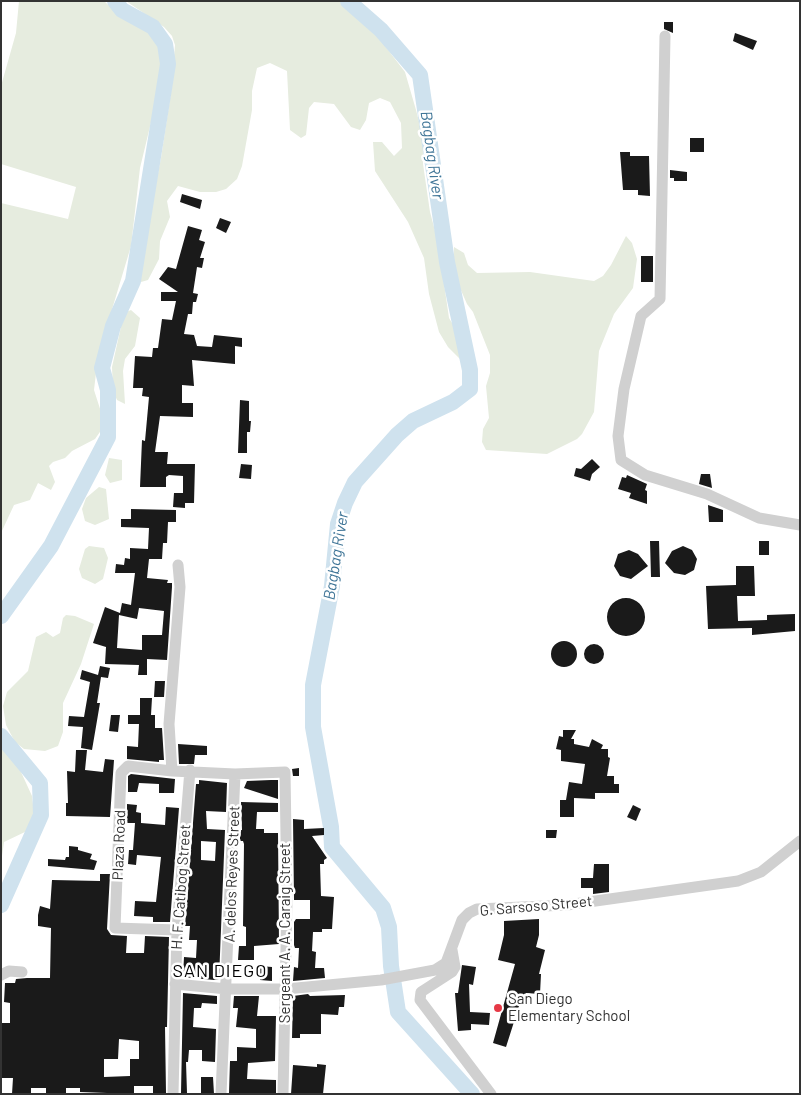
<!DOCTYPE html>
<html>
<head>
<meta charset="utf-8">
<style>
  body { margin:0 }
  #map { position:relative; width:801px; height:1095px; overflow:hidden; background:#fff; font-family:Barlow,sans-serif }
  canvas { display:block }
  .frame { position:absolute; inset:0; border:2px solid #333; pointer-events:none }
</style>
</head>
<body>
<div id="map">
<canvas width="801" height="1095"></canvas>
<div class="frame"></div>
</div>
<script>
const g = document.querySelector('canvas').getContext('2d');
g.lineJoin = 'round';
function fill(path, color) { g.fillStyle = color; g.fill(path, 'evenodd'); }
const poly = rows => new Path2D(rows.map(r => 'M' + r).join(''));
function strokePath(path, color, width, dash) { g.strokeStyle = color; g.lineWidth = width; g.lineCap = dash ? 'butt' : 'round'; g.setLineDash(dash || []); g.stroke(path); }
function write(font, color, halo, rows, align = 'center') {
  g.font = font + ' Barlow,sans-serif'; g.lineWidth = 5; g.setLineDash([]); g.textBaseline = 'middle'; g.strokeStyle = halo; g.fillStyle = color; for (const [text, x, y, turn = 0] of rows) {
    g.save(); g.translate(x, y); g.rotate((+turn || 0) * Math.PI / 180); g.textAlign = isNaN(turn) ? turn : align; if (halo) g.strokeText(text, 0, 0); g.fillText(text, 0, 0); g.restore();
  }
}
fill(poly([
  [19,1,104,1,119,15,153,35,161,50,160,85,140,168,131,246,98,356,94,390,102,415,102,429,95,439,72,451,65,458,53,462,49,466,55,482,51,490,38,483,30,500,14,505,1,533,1,203,68,219,76,187,1,164,1,86,16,33],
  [126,1,344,1,359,12,405,72,416,110,423,137,423,164,430,212,438,242,449,318,468,349,461,360,448,347,439,332,429,294,424,258,408,222,375,171,373,142,382,142,394,156,402,148,401,123,390,102,380,98,369,103,366,120,360,130,351,127,334,104,314,102,309,108,306,135,301,138,290,130,287,71,270,63,257,68,252,91,252,110,242,166,237,179,226,189,216,192,200,192,178,186,167,201,170,217,160,241,159,259,148,280,141,282,138,274,161,158,171,92,175,45,172,36,164,27],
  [626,236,632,243,637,259,633,288,614,314,599,351,594,412,582,434,577,439,547,454,486,450,482,442,483,429,489,418,486,386,490,373,490,355,473,312,467,304,456,279,454,266,454,247,464,253,468,265,477,273,530,272,594,281,603,276,611,265],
  [131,310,140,318,135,346,125,359,123,371,125,404,117,400,113,391,112,367,124,313],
  [109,458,122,460,122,480,110,483,105,475],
  [99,487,106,489,109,519,95,525,85,521,82,509,86,498],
  [89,546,104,548,108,558,103,579,95,584,82,578,79,569,85,549],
  [66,615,75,616,94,624,81,664,63,703,63,732,58,746,45,751,24,749,15,742,6,725,3,706,7,692,28,671,36,637,46,632,53,637,60,633,63,618],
  [1,745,21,772,32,796,34,813,27,831,4,842,1,863]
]), '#e6ecdf');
strokePath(poly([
  [348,1,381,30,420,75,447,262,470,370,470,389,453,402,413,421,397,435,355,482,345,503,338,524,332,586,313,685,313,727,331,827,332,847,383,908,389,927,391,966,398,1012,472,1094],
  [1,616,51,546,108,437,108,390,102,368,113,326,133,281,168,64,165,44,153,27,122,10,115,1],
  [1,736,40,783,41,815,1,905]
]), '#cfe2ee', 16);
fill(poly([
  [664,22,673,22,673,33,664,29],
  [735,33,757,41,753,50,733,41],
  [690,138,704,138,704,152,690,152],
  [620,152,630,152,630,156,649,156,650,196,638,195,638,190,623,190],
  [670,170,687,172,687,181,674,181,674,178,670,178],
  [182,194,202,200,200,209,180,202],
  [220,218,231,222,226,233,216,228],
  [188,226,202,230,199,240,205,242,200,258,204,258,202,268,197,267,193,293,198,294,196,302,193,302,192,314,188,314,184,334,194,335,197,346,212,347,214,335,242,338,242,347,235,346,235,364,192,360,194,386,182,385,182,403,193,403,193,417,160,416,155,452,168,452,167,464,195,464,194,503,185,503,185,508,173,507,174,493,183,493,183,476,169,475,166,477,166,487,140,487,142,440,145,441,149,397,142,396,143,388,133,388,135,356,152,357,153,348,158,348,162,319,172,320,176,301,161,301,161,292,178,292,159,279,168,267,176,269],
  [641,256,653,256,653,282,641,282],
  [240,400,249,401,249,421,251,421,250,432,247,432,247,453,238,453],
  [592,459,600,467,592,474,590,481,574,476,576,468,581,469],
  [241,464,252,465,251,479,239,478],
  [701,474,710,474,712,488,699,484],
  [627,475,647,484,645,490,647,491,647,504,629,498,631,493,618,489,622,477,626,478],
  [708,505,723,510,723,522,709,522],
  [131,509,176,510,176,522,168,522,167,543,163,543,162,559,149,559,147,578,168,580,167,583,172,583,172,587,167,660,147,659,147,675,138,675,139,665,105,664,106,647,93,643,105,607,120,613,122,603,131,605,135,573,115,573,116,564,124,565,125,558,130,559,130,548,148,549,149,528,121,527,121,519,131,519],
  [139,608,164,611,162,635,142,635,142,650,117,648,119,615,137,619],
  [650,541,659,541,660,577,651,577],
  [759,541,769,541,769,555,759,555],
  [683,546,692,550,697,559,694,570,685,575,674,573,665,563,672,551],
  [629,550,638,554,648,566,631,579,620,576,614,566,618,554],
  [736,566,754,566,755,596,737,596,738,621,767,620,767,615,795,614,795,631,752,635,752,628,708,629,706,586,736,585],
  '607 617a19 19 0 1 1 38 0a19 19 0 1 1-38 0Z',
  '551 654a13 13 0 1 1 26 0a13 13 0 1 1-26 0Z',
  '584 654a10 10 0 1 1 20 0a10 10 0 1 1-20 0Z',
  [100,666,110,668,108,678,101,677,97,703,100,703,92,750,81,748,83,727,68,726,69,716,84,717,90,682,80,679,82,670,98,675],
  [155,681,165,681,164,697,154,697],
  [140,698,152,698,151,715,155,715,155,728,162,728,164,760,159,760,159,762,127,759,127,746,138,747,139,724,128,724,128,715,140,715],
  [111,715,120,715,118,732,109,731],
  [563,730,576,730,571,739,574,739,574,744,589,747,592,739,603,745,601,749,608,749,608,757,610,758,607,776,614,776,614,784,619,784,619,793,595,793,595,799,574,798,574,817,560,817,560,800,566,800,569,782,582,784,585,764,561,761,561,750,556,749,559,736,563,737],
  [178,744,207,746,207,755,195,755,194,764,179,764],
  [76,750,87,750,85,770,103,772,105,759,114,760,110,817,66,816,66,803,68,803,67,771,75,772],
  [299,768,299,776,293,776,292,769],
  [131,774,175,779,174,793,159,793,159,784,139,783,137,792,128,792,128,776],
  [199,780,227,783,226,812,206,811,207,829,225,830,219,979,214,980,183,977,184,957,196,958,197,940,189,940,190,926,185,926,196,784,199,784],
  [201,841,216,842,215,861,201,860],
  [271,780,278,780,278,799,244,788,247,781],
  [241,802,278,803,278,812,257,812,256,829,264,829,264,833,278,833,279,944,254,946,254,960,238,960,239,946,246,946,246,927,243,926,244,844,243,841,240,841,240,830,242,830],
  [127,804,137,805,136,812,141,813,141,823,165,825,166,807,179,808,170,922,153,922,153,917,134,916,135,901,156,902,161,857,137,855,136,865,128,864,129,850,133,850,135,823,127,823],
  [633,805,641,809,636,821,627,817],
  [293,819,304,820,304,829,324,828,324,835,312,836,327,858,324,860,324,864,320,864,321,896,334,897,332,929,322,929,322,932,313,932,312,951,316,952,315,968,324,968,325,978,293,981,294,967,298,968,299,948,295,948,294,945,294,922,296,919,310,919,310,900,294,900],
  [546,830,557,830,556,838,546,838],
  [69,846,78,847,78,850,92,854,90,859,97,861,94,870,48,866,48,859,65,860,66,857,69,857],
  [594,864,609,864,609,892,593,894,593,888,581,888,581,878,593,878],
  [100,874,110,874,107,929,111,935,127,936,126,953,144,953,145,936,169,937,167,1027,165,1027,166,1093,153,1094,153,1086,134,1086,134,1094,80,1092,80,1088,66,1088,66,1094,46,1094,46,1088,31,1088,31,1094,12,1094,13,1078,1,1078,1,1023,10,1023,10,1003,4,1002,5,983,15,983,16,979,27,978,50,978,51,928,38,926,38,915,40,906,50,909,52,880,100,881],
  [119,1039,139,1041,139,1059,130,1059,130,1076,104,1077,104,1059,118,1059],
  [539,919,539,935,536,947,545,950,539,974,541,974,540,994,526,993,523,1004,520,1003,506,1047,493,1043,515,964,498,960,504,935,504,921],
  [462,965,476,967,473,985,469,984,470,1012,490,1013,489,1025,471,1024,471,1030,458,1031,455,993,458,993],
  [260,966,272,967,272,981,260,980],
  [183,993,217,996,217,1004,202,1003,201,1008,194,1008,193,1027,216,1029,215,1062,202,1061,202,1050,189,1050,188,1062,186,1062,187,1093,181,1093],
  [308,994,310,996,345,995,344,1007,339,1007,338,1015,321,1014,321,1034,300,1034,300,1038,292,1038,293,996],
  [234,996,259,996,257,1016,276,1016,275,1061,248,1063,247,1079,276,1080,276,1094,229,1093,230,1061,237,1061,237,1047,256,1048,256,1029,236,1027,238,1008,233,1008],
  [317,1064,326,1065,323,1094,291,1094,293,1065,317,1067],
  [201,1077,213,1077,214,1094,201,1094]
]), '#1a1a1a');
strokePath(poly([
  [665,36,660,299,641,316,624,389,618,436,621,460,645,475,707,494,759,518,800,525],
  [172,771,169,724,180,587,178,565],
  [177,930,115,928,121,773,128,766,172,771,235,774,285,772,287,900,283,1094],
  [452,950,455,967,452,972,421,992,420,1000,491,1094],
  [1,975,9,971,22,972],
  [175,984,227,989,286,989,381,980,435,970,446,963,462,920,469,913,477,909,567,905,738,881,761,872,800,841],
  [173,1094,177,930,190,770],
  [221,1094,235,774]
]), '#d0d0d0', 11);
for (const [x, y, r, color] of [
  [498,1008,5,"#e63946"]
]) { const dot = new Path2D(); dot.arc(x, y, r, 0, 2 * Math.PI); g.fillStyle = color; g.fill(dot); strokePath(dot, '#fff', 2); }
write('15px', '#333', '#fff', [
  ["Plaza Road",119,845,-88],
  ["A. delos Reyes Street",232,874,-88],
  ["H. F. Catibog Street",181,887,-86],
  ["G. Sarsoso Street",536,906,-5],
  ["Sergeant A. A. Caraig Street",285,933,-90]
]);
write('15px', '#333', '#fff', [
  ["San Diego",508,999],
  ["Elementary School",508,1016]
], 'left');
write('italic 16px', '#3f7597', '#fff', [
  ["Bagbag River",432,155,82],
  ["Bagbag River",336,556,-81]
]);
g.letterSpacing = '1px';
write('18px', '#000', '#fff', [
  ["SAN DIEGO",220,971]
]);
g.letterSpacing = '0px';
</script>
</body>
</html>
